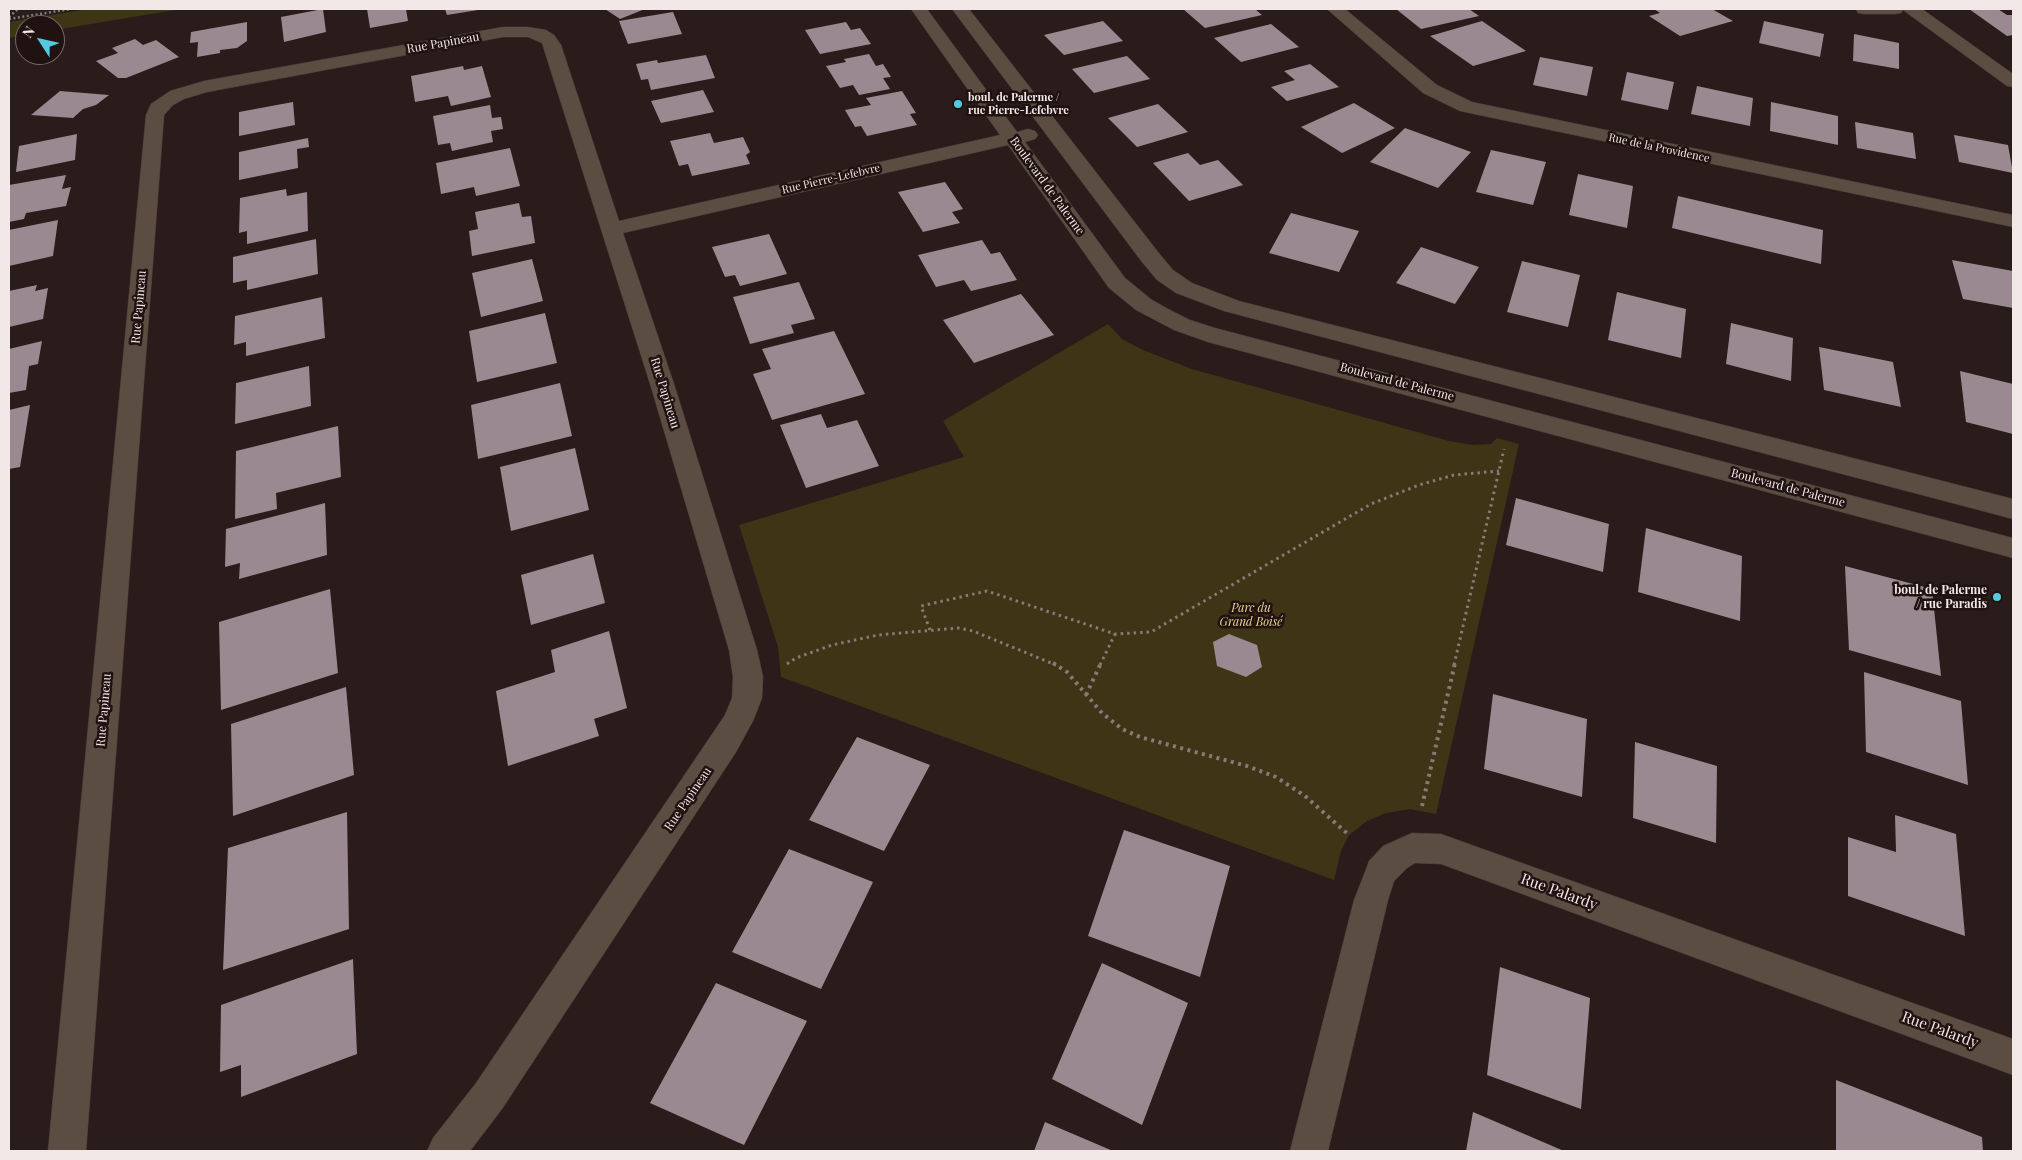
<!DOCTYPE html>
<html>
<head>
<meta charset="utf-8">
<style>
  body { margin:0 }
  #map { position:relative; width:2022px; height:1160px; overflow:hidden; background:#2a1c1a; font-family:"Playfair Display",serif }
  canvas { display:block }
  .frame { position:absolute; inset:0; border:10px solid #f2e8e7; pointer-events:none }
  .north { position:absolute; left:15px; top:15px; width:50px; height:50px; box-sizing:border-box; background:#201211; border:1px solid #746867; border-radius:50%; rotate:305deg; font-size:14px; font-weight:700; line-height:20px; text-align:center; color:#f2e8e7 }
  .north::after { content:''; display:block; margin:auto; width:18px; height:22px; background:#54cade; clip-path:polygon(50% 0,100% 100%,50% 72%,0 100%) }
</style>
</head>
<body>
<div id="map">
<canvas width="2022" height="1160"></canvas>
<div class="frame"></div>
<div class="north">N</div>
</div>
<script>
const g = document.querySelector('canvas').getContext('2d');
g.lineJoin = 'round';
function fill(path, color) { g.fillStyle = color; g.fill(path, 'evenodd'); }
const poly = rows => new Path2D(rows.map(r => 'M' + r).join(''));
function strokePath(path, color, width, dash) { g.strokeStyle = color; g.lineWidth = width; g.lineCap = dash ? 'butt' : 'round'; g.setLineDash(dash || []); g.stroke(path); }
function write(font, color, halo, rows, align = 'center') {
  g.font = font + ' "Playfair Display",serif'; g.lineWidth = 5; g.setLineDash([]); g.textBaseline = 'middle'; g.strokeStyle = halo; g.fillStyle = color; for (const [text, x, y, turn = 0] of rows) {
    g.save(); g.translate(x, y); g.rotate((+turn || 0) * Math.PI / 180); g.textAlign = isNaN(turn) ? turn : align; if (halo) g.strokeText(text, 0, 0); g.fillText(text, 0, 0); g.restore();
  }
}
fill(poly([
  [88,9,181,9,55,30,55,25,25,25,25,35,9,38,9,22],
  [1108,324,1122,339,1143,350,1192,369,1449,441,1473,445,1491,444,1497,438,1519,444,1436,814,1410,809,1386,813,1367,821,1349,835,1341,851,1334,880,781,677,778,647,739,525,964,457,943,421]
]), '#3d3515');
fill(poly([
  [323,9,326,32,284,42,281,17],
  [367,9,406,9,408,21,370,28],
  [445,9,478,9,478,10,447,15],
  [605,9,645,9,620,19],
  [1183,9,1255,9,1262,15,1205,28],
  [1396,9,1469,9,1479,16,1421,29],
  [1654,9,1712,9,1733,21,1680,36,1649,16,1660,13],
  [1969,9,1998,9,2007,15,2013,15,2013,35,2007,36],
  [673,12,682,34,628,44,619,21],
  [1103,21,1123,41,1064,55,1044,35],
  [1482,21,1526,51,1473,66,1430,36],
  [1764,21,1824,34,1820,57,1759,43],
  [247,22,247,41,237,48,220,50,220,53,197,57,198,42,190,43,191,32],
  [846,22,851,30,860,28,871,44,820,54,805,30],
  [1271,24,1299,47,1241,62,1214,38],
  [1854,34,1899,43,1899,69,1853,61],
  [135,39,143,45,156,40,179,57,126,78,118,78,96,61,118,53,112,48],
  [869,54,876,66,883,64,891,77,883,78,890,89,859,95,853,85,840,88,826,66,846,62,844,59],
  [706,55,715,78,651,90,648,79,641,80,636,64,657,60,658,63],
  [1127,56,1150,79,1094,93,1072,69],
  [1540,57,1593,67,1587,96,1533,85],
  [1310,64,1339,87,1287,101,1271,87,1295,80,1284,71],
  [463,66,464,70,482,66,491,97,451,106,448,96,415,102,411,76],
  [1627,72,1674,82,1668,110,1621,100],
  [1697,86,1753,98,1750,126,1691,114],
  [703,90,714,112,661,123,651,101],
  [60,91,109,95,96,105,83,109,73,118,31,115],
  [902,91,916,113,910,114,917,125,867,136,861,126,855,127,845,110,871,105,866,98],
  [293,102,295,125,239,136,239,112],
  [1771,102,1838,116,1838,145,1770,131],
  [1354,103,1395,128,1342,153,1301,127],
  [1158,104,1188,132,1137,147,1108,118],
  [490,105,492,118,501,117,503,129,491,131,493,142,452,151,450,143,438,145,433,116],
  [1855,122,1913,133,1916,159,1857,148],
  [1405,128,1471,152,1438,188,1370,162],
  [710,133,714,143,743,137,750,152,746,155,750,164,692,176,688,164,679,166,670,141],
  [77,134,75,160,16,172,19,146],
  [1954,135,2008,145,2013,173,1959,162],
  [308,138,309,147,297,149,298,168,239,180,239,152],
  [510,148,520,186,476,196,474,187,441,194,436,163],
  [1491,150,1546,162,1533,205,1476,192],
  [1188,153,1200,165,1218,160,1243,185,1189,201,1153,163],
  [1578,174,1633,186,1627,228,1569,215],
  [66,175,62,189,71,187,66,206,26,213,24,219,9,222,9,185],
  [945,182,963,209,952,212,960,223,923,232,898,192],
  [286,189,287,196,307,192,308,231,247,244,247,231,239,233,240,198],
  [1678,196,1823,230,1821,264,1672,228],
  [519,203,522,217,531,216,535,243,472,256,469,231,478,229,475,212],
  [1291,213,1359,231,1339,272,1269,253],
  [58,220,53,256,9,266,9,230],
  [769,234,787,274,740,286,735,275,725,277,712,247],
  [316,239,318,274,247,290,247,280,233,283,233,257],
  [982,240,991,254,1000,252,1017,280,971,291,964,280,936,287,918,255],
  [1421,247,1479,267,1455,304,1396,283],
  [532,259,543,301,481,317,472,273],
  [1952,260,2013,271,2013,308,1963,299],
  [1522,261,1580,275,1568,327,1507,312],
  [799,282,815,319,791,325,794,333,750,344,733,297],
  [37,285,35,291,48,288,43,319,9,327,9,291],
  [1617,292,1686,309,1681,358,1608,340],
  [1021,294,1054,335,974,363,943,320],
  [322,297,325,338,246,356,246,342,234,345,235,316],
  [545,313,557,363,477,382,469,331],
  [1731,323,1793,338,1791,381,1726,364],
  [834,331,865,394,772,420,753,374,771,369,762,349],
  [42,341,38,364,29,366,26,390,9,393,9,349],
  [1819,347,1893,362,1901,407,1824,390],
  [309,366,311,406,235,424,236,383],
  [1960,371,2013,384,2013,434,1966,422],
  [560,383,572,436,478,459,471,405],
  [30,405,20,467,9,469,9,410],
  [821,414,827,428,857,420,879,466,806,488,780,425],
  [338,426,341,477,276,493,277,509,235,519,236,451],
  [575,448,589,510,511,531,500,467],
  [1516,498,1609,524,1603,572,1506,545],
  [325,503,327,555,239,579,240,563,225,567,226,529],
  [1646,528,1742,556,1740,621,1638,592],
  [593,554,605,603,531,625,521,575],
  [1845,566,1932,589,1941,676,1849,650],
  [330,589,338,673,221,710,219,622],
  [609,631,627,708,594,719,599,736,508,766,496,691,555,672,551,650],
  [1229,634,1257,645,1262,667,1246,677,1217,666,1213,642],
  [1864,672,1961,701,1968,785,1866,752],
  [346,687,354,775,233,816,231,724],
  [1493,694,1587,719,1582,797,1484,769],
  [857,737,930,765,884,851,809,820],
  [1635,742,1717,766,1716,843,1633,818],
  [347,812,349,929,223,970,228,848],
  [1895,815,1956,834,1965,936,1848,896,1848,837,1896,852],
  [1124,830,1230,866,1200,977,1088,936],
  [789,849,873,882,821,989,732,952],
  [353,959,357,1054,241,1097,241,1065,220,1072,221,1005],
  [1102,963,1188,1003,1142,1125,1052,1079],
  [1500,967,1590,998,1581,1109,1487,1075],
  [716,983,807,1021,744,1145,650,1103],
  [1836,1080,1982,1137,1983,1151,1836,1151],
  [1473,1112,1564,1151,1466,1151],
  [1045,1122,1113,1151,1034,1151]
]), '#9a8990');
const minor = poly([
  [911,9,927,9,1017,132,1028,129,1035,131,1038,135,1035,139,1025,142,1125,278,1152,300,1170,310,1190,320,1215,328,2013,538,2013,558,1208,342,1174,330,1136,310,1109,288,1008,145,623,233,675,387,757,650,763,677,762,698,753,721,736,752,502,1109,470,1151,427,1151,433,1138,476,1083,725,715,732,698,733,677,729,650,651,387,542,43,528,37,503,37,207,92,184,99,173,105,164,115,86,1151,48,1151,146,115,151,104,170,91,204,81,503,27,528,27,546,30,554,35,561,45,619,221,1000,135,911,9],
  [952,9,969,9,1158,252,1173,270,1192,283,1239,301,2013,499,2013,519,1224,311,1176,293,1157,280,1142,262,952,9],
  [1327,9,1345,9,1437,85,1472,102,2013,215,2013,227,1460,111,1423,93,1327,9],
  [1856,9,1922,9,2013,74,2013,87,2007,86,1903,10,1901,13,1895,14,1864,14,1858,13,1856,9],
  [1412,833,1441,834,2013,1039,2013,1075,1441,864,1415,863,1407,868,1394,881,1388,900,1328,1151,1290,1151,1354,900,1365,872,1369,861,1383,846,1412,833]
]);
strokePath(minor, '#463937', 1);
strokePath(poly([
  [9,17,18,9],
  [9,19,71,9]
]), '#877a79', 2.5, [2, 2.5]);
strokePath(poly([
  [930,630,921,606,987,591,1115,634,1151,632,1371,504,1419,485,1454,475,1499,471],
  [787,664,796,658,832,645,878,635,958,628,973,631,1056,665],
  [1100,665,1115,634],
  [1454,665,1504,449]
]), '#877a79', 3, [2.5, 4]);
strokePath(poly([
  [1053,663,1067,672,1102,713,1122,729,1140,737,1247,766,1276,777,1305,796,1349,835],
  [1086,695,1101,663],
  [1422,806,1455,663]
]), '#877a79', 4, [3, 4.5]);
fill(minor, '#5c4d42');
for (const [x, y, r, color] of [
  [958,104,5,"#54cade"],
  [1997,597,5,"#54cade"]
]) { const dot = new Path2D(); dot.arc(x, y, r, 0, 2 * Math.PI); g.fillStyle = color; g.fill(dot); strokePath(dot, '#201211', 2); }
write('bold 11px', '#f2e8e7', '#201211', [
  ["boul. de Palerme /",968,98],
  ["rue Pierre-Lefebvre",968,111]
], 'left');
write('11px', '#f2e8e7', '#201211', [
  ["Rue de la Providence",1659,148,12],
  ["Rue Pierre-Lefebvre",831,179,-13]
]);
write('12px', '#f2e8e7', '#201211', [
  ["Rue Papineau",443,43,-10],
  ["Boulevard de Palerme",1047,186,54],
  ["Rue Papineau",139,307,-85],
  ["Boulevard de Palerme",1397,382,15],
  ["Rue Papineau",665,393,73],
  ["Boulevard de Palerme",1788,488,15],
  ["Rue Papineau",104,710,-85],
  ["Rue Papineau",688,799,-56]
]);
write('bold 12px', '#f2e8e7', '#201211', [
  ["boul. de Palerme",1987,590],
  ["/ rue Paradis",1987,604]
], 'right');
write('italic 12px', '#e7d490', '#201211', [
  ["Parc du",1251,608],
  ["Grand Boisé",1251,622]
]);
write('15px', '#f2e8e7', '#201211', [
  ["Rue Palardy",1559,892,20],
  ["Rue Palardy",1940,1030,20]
]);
</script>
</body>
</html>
